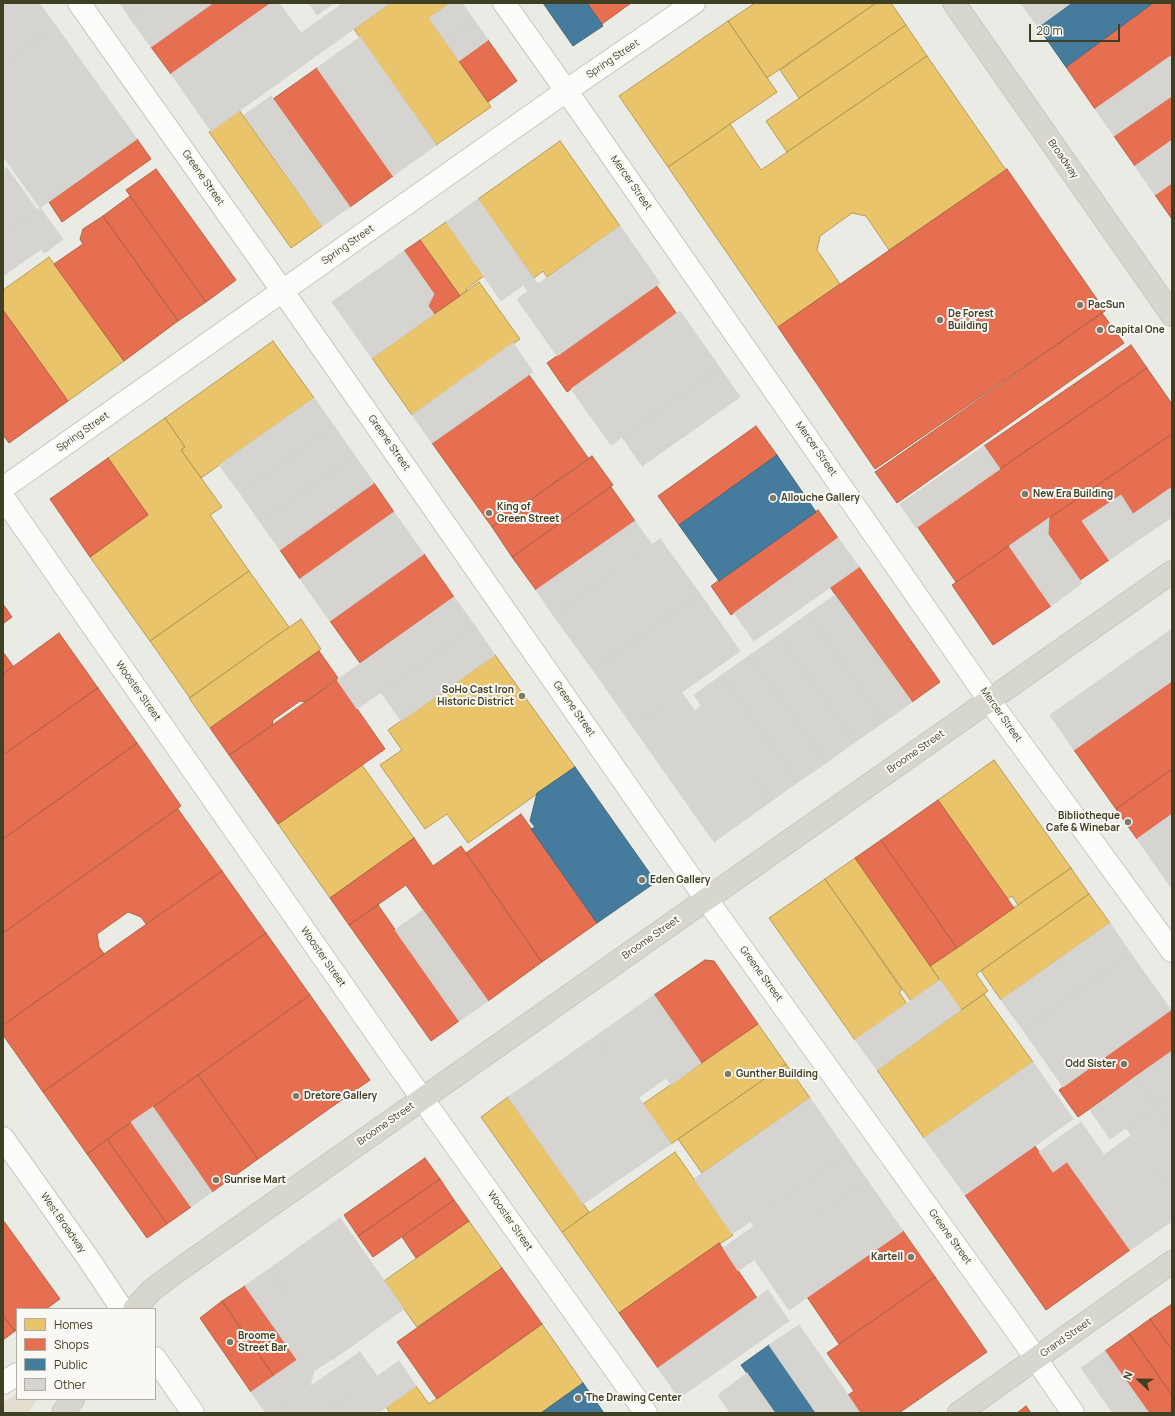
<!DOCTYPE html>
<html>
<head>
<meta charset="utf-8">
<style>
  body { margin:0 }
  #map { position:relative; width:1175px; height:1416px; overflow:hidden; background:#ebebe6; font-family:Manrope,sans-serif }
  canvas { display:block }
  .frame { position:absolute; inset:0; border:4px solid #3f3f23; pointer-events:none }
  .legend { position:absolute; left:16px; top:1308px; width:140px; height:92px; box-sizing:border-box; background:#faf8f5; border:1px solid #afaea1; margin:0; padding:5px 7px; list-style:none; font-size:12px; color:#3f3f23 }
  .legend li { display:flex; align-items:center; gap:8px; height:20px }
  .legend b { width:20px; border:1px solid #afaea1 }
  .north { position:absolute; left:1119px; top:1360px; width:40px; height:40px; -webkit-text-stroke:3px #faf8f5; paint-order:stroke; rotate:292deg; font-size:11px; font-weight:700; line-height:16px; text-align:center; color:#3f3f23 }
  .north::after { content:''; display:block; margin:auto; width:14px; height:18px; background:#3f3f23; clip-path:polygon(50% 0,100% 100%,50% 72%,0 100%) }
  .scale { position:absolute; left:1029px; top:24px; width:91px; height:18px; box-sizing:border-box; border:2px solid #3f3f23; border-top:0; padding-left:5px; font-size:12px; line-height:14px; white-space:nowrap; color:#3f3f23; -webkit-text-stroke:3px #faf8f5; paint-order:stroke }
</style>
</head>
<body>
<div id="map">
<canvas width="1175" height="1416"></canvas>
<div class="frame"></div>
<ul class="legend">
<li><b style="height:11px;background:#e9c46a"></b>Homes</li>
<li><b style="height:11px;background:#e76f51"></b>Shops</li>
<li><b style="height:11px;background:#457b9d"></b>Public</li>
<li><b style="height:11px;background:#d5d4d0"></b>Other</li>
</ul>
<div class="north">N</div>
<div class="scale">20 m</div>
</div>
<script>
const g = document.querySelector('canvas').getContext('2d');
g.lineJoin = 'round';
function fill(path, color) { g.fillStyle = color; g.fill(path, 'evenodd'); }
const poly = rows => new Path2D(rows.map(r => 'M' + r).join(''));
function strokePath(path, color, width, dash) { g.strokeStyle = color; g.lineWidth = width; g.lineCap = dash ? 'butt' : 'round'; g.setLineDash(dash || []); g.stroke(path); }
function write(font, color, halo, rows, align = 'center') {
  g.font = font + ' Manrope,sans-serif'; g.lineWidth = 4; g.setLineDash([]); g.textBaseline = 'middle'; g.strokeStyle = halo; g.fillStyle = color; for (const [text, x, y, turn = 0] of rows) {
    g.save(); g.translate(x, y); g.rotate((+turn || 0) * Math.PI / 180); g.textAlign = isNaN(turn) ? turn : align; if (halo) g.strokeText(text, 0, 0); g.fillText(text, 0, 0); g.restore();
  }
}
fill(poly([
  [17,1393,17,1399,38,1399,28,1413,3,1413,3,1403]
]), '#e4dccf');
const homes = poly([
  [390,3,450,3,429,18,491,107,436,145,354,29,390,3],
  [755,3,876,3,767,78,728,21,755,3],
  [876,3,891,3,906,25,799,98,780,70,876,3],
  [728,21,777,92,668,167,619,96,728,21],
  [906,25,927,56,787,152,766,121,906,25],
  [927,56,1006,170,889,250,866,216,852,213,820,236,817,250,840,284,778,327,668,167,730,124,761,170,927,56],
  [239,110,322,226,291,248,209,132,239,110],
  [560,141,620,226,547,277,543,271,534,278,478,199,560,141],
  [446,222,484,276,466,289,467,291,460,296,420,240,446,222],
  [49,257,124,361,68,401,3,310,3,290,49,257],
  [479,282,520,339,412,415,372,358,479,282],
  [273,341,314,398,201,478,181,450,185,447,165,418,273,341],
  [165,418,185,447,181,450,222,507,210,515,249,571,150,641,90,557,148,515,108,458,165,418],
  [249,571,289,627,190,698,150,641,249,571],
  [301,619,321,649,210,728,189,698,301,619],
  [495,655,575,767,468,843,447,814,425,829,380,765,402,750,388,730,495,655],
  [994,760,1071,868,1018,905,1012,896,1007,899,938,800,994,760],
  [362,765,414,838,330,898,278,824,362,765],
  [855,858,940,980,911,1001,825,879,855,858],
  [1071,868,1089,894,976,974,988,991,961,1010,930,966,1071,868],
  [825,879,902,990,899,992,907,1004,855,1040,769,918,825,879],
  [1089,894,1110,923,1001,1000,981,971,1089,894],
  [984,994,1033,1062,924,1138,877,1070,984,994],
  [758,1024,786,1064,671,1144,643,1104,758,1024],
  [786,1064,810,1098,702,1173,678,1139,786,1064],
  [508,1097,589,1212,562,1232,481,1117,508,1097],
  [675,1152,733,1235,619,1313,562,1232,675,1152],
  [469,1221,502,1268,417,1327,384,1281,469,1221],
  [542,1324,583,1383,541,1413,390,1413,386,1407,416,1386,429,1404,542,1324]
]);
fill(homes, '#e9c46a');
strokePath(homes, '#b69c55', 1);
const shops = poly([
  [213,3,271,3,171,74,151,47,213,3],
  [587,3,631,3,602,24,587,3],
  [1153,3,1172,3,1172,55,1095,109,1066,67,1153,3],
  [488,40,517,81,488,102,459,61,488,40],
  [317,68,393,176,350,207,273,99,317,68],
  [1172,96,1172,140,1135,166,1114,136,1172,96],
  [137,139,151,159,62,222,49,202,137,139],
  [156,169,236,280,206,302,126,190,156,169],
  [1007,169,1105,311,875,469,778,327,1007,169],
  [1172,183,1172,219,1155,195,1172,183],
  [130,196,206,302,178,321,103,216,130,196],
  [103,216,178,321,124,361,54,264,83,244,80,239,83,229,103,216],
  [420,240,460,296,434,314,428,306,434,294,404,251,420,240],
  [656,285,677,314,567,392,547,363,656,285],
  [3,310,68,401,9,443,3,435,3,310],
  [1102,313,1124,343,897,503,875,472,1102,313],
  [1131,345,1147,368,1000,469,984,446,1131,345],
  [1147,368,1172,404,1172,434,956,582,917,526,1147,368],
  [529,375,589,459,492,527,432,443,529,375],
  [756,426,777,455,679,525,658,496,756,426],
  [1172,434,1172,487,1133,514,1121,495,1082,521,1109,560,1080,580,1048,534,1049,518,1172,434],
  [592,456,613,485,512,557,492,527,592,456],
  [108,458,148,515,90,557,50,499,108,458],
  [374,483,394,512,300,579,280,550,374,483],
  [611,487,635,521,536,590,512,557,611,487],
  [818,510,838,538,731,615,711,586,818,510],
  [1009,546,1051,606,993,645,952,585,1009,546],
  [424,554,454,597,360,663,330,621,424,554],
  [859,567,940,682,912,702,830,587,859,567],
  [3,604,12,617,4,623,3,622,3,604],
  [59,633,98,688,3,755,3,674,59,633],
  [319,651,338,678,305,702,300,701,273,720,272,726,229,755,210,728,319,651],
  [3,652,13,666,3,674,3,652],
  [337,680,385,749,278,824,229,755,337,680],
  [1172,681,1172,769,1116,809,1074,750,1172,681],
  [98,688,137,743,3,839,3,755,98,688],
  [137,743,181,806,3,933,3,839,137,743],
  [1172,769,1172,814,1137,839,1116,809,1172,769],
  [938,800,1014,908,957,948,881,840,938,800],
  [178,809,222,871,146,924,141,917,128,912,97,934,99,947,104,954,3,1025,3,933,178,809],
  [521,814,597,923,542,962,466,853,521,814],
  [414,838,433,866,461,846,542,962,488,1001,406,885,349,925,330,898,414,838],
  [881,840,957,948,930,966,855,858,881,840],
  [222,871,266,933,43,1092,3,1035,3,1025,222,871],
  [378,905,459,1021,431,1041,349,925,378,905],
  [266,933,310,995,87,1154,43,1092,266,933],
  [705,960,714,961,758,1024,701,1063,654,995,705,960],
  [310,995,370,1080,258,1159,198,1075,310,995],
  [1171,1010,1172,1051,1078,1117,1059,1090,1171,1010],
  [198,1075,258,1159,212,1192,153,1107,198,1075],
  [131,1122,191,1207,167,1224,107,1139,131,1122],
  [107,1139,167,1224,147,1238,87,1154,107,1139],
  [1035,1146,1053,1172,1067,1162,1130,1250,1046,1310,965,1195,1035,1146],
  [425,1158,440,1179,358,1236,344,1215,425,1158],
  [440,1179,454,1200,373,1257,358,1236,440,1179],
  [454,1200,469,1221,416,1258,402,1237,454,1200],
  [3,1220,60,1299,46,1309,17,1309,17,1330,15,1331,3,1315,3,1220],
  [903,1231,935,1277,839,1344,807,1297,903,1231],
  [719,1243,757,1298,658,1368,619,1313,719,1243],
  [502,1268,542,1324,437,1399,397,1342,502,1268],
  [935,1277,987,1352,899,1413,860,1413,848,1395,854,1391,827,1353,935,1277],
  [245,1286,297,1360,274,1376,222,1301,245,1286],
  [222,1301,274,1376,251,1392,200,1318,222,1301],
  [1172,1304,1172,1350,1150,1319,1172,1304],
  [3,1315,15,1331,3,1340,3,1315],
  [1150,1319,1172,1350,1172,1395,1129,1334,1150,1319],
  [1129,1334,1172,1395,1172,1413,1149,1413,1105,1351,1129,1334],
  [1026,1406,1031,1413,1017,1413,1026,1406]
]);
fill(shops, '#e76f51');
strokePath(shops, '#b56143', 1);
const public = poly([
  [543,3,587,3,603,26,573,46,543,3],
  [1071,3,1153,3,1066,67,1038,27,1071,3],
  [777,455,816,512,719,581,679,525,777,455],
  [575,767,656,882,597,923,531,829,535,827,530,821,537,793,575,767],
  [769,1345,816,1413,775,1413,741,1365,769,1345],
  [583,1383,604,1413,541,1413,583,1383]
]);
fill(public, '#457b9d');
strokePath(public, '#436978', 1);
const building = poly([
  [3,3,39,3,56,26,3,64,3,3],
  [120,3,151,3,130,18,120,3],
  [151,3,213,3,151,47,130,18,151,3],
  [271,3,279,3,301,33,341,5,340,3,390,3,211,131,171,74,271,3],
  [309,3,334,3,317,15,309,3],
  [450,3,462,3,474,20,445,41,429,18,450,3],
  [1021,3,1071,3,1038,27,1021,3],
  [474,20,488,40,459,61,445,41,474,20],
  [56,26,137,139,40,208,3,156,3,64,56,26],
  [360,37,436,145,393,176,317,68,360,37],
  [1172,55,1172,96,1114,136,1095,109,1172,55],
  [271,96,350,207,322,226,244,115,271,96],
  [1172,140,1172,183,1155,195,1135,166,1172,140],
  [7,168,37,210,3,235,3,171,7,168],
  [478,199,538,284,528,291,523,285,501,301,446,222,478,199],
  [40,208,63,239,45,253,41,249,3,276,3,235,40,208],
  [620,226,660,283,557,356,517,299,620,226],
  [404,251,434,294,428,306,434,314,372,358,332,302,404,251],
  [680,311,720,368,611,445,571,389,680,311],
  [513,343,533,372,432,443,412,415,513,343],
  [720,368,740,397,642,466,622,437,720,368],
  [314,398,334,426,240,493,219,465,314,398],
  [334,426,355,456,260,522,240,493,334,426],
  [984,446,1000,469,916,528,900,504,984,446],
  [355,456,374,483,280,550,260,522,355,456],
  [1172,487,1172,517,1109,560,1082,521,1121,495,1133,514,1172,487],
  [394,512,424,554,330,621,300,579,394,512],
  [1049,518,1048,534,1082,583,1051,606,1009,546,1049,518],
  [635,521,652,545,553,615,536,590,635,521],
  [838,538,859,567,754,641,734,613,838,538],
  [660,539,700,594,593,670,553,615,660,539],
  [700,594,740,651,633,727,593,670,700,594],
  [835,595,912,702,884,722,808,614,835,595],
  [454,597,475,626,357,709,337,680,454,597],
  [808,614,884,722,855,742,779,635,808,614],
  [475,626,495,655,401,721,381,692,475,626],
  [1172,629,1172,681,1074,750,1050,715,1172,629],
  [779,635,855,742,826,763,750,655,779,635],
  [750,655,826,763,798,782,722,675,750,655],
  [722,675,798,782,770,802,694,695,722,675],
  [682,693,695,711,701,706,770,802,714,842,633,727,682,693],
  [1172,814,1172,889,1137,839,1172,814],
  [423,910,488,1001,459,1021,395,930,423,910],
  [1110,923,1131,954,1023,1030,1001,1000,1110,923],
  [1131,954,1171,1010,1063,1087,1023,1030,1131,954],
  [940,980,961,1010,877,1070,855,1040,940,980],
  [654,995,701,1063,671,1085,666,1078,638,1098,596,1036,654,995],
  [596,1036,671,1144,583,1204,508,1097,596,1036],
  [1172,1051,1172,1095,1156,1107,1135,1077,1172,1051],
  [1033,1062,1073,1119,965,1195,924,1138,1033,1062],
  [1135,1077,1156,1107,1110,1139,1090,1110,1135,1077],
  [1172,1095,1172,1130,1156,1107,1172,1095],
  [810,1098,848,1153,732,1234,694,1179,810,1098],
  [153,1107,212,1192,191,1207,131,1122,153,1107],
  [1156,1107,1172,1130,1172,1193,1126,1128,1156,1107],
  [1081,1122,1104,1155,1132,1135,1172,1193,1172,1221,1130,1250,1067,1162,1053,1172,1039,1152,1081,1122],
  [848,1153,867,1180,738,1271,723,1248,754,1226,750,1221,848,1153],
  [867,1180,903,1231,789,1310,754,1259,867,1180],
  [340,1218,404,1309,332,1360,269,1269,340,1218],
  [269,1269,332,1359,314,1371,310,1386,272,1413,266,1413,251,1392,297,1360,245,1286,269,1269],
  [768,1290,789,1321,679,1398,658,1368,768,1290],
  [799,1325,848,1395,860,1413,816,1413,769,1345,799,1325],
  [1105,1351,1149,1413,1113,1413,1081,1368,1105,1351],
  [360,1352,377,1376,325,1413,272,1413,360,1352],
  [399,1361,416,1386,381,1411,378,1413,325,1413,399,1361],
  [747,1373,775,1413,730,1413,718,1395,747,1373]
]);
fill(building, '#d5d4d0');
strokePath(building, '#d4d3cf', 1);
const minor = poly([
  [79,3,298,313,684,868,1019,1334,1073,1413],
  [504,3,582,113,989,700,1172,951],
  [3,488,566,91,694,3],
  [3,497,392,1056,646,1413],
  [3,1138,88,1258,122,1309],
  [155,1358,193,1413],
  [3,1383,17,1374]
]);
const major = poly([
  [954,3,1172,315],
  [134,1309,152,1290,176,1272,1172,572],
  [63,1413,73,1399],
  [959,1413,1172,1262]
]);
strokePath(minor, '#c7c7c2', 24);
strokePath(major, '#c6c6be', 24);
strokePath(minor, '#fcfcfb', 22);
strokePath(major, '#d7d7ce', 22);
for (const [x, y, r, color] of [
  [1080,305,4,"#7b7b67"],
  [940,320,4,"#7b7b67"],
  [1100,330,4,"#7b7b67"],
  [1025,494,4,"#7b7b67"],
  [773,498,4,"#7b7b67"],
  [489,513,4,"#7b7b67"],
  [522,696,4,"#7b7b67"],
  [1128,822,4,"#7b7b67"],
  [642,880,4,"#7b7b67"],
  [1124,1064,4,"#7b7b67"],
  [728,1074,4,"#7b7b67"],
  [296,1096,4,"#7b7b67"],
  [216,1180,4,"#7b7b67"],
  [911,1257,4,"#7b7b67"],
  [230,1342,4,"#7b7b67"],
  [578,1398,4,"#7b7b67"]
]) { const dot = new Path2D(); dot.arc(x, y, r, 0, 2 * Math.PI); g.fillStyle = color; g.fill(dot); strokePath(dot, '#faf8f5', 1.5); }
write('10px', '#3f3f23', '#faf8f5', [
  ["Spring Street",613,59,-34],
  ["Broadway",1063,159,55],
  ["Greene Street",203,178,55],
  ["Mercer Street",631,183,55],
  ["Spring Street",348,245,-35],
  ["Spring Street",83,432,-35],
  ["Greene Street",389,443,55],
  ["Mercer Street",816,449,55],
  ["Wooster Street",138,691,55],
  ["Greene Street",574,709,55],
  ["Mercer Street",1001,715,55],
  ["Broome Street",916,752,-35],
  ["Broome Street",651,938,-35],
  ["Wooster Street",323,957,55],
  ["Greene Street",761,974,54],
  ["Broome Street",386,1124,-35],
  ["Wooster Street",510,1221,55],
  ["West Broadway",63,1223,55],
  ["Greene Street",950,1237,54],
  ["Grand Street",1066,1338,-35]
]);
write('bold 10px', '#3f3f23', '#faf8f5', [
  ["PacSun",1088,305],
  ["De Forest",948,314],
  ["Building",948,326],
  ["Capital One",1108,330],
  ["New Era Building",1033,494],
  ["Allouche Gallery",781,498],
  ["King of",497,507],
  ["Green Street",497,519],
  ["SoHo Cast Iron",514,690,"right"],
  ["Historic District",514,702,"right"],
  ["Bibliotheque",1120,816,"right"],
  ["Cafe & Winebar",1120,828,"right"],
  ["Eden Gallery",650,880],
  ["Odd Sister",1116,1064,"right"],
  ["Gunther Building",736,1074],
  ["Dretore Gallery",304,1096],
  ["Sunrise Mart",224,1180],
  ["Kartell",903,1257,"right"],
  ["Broome",238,1336],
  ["Street Bar",238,1348],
  ["The Drawing Center",586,1398]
], 'left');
</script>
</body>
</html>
